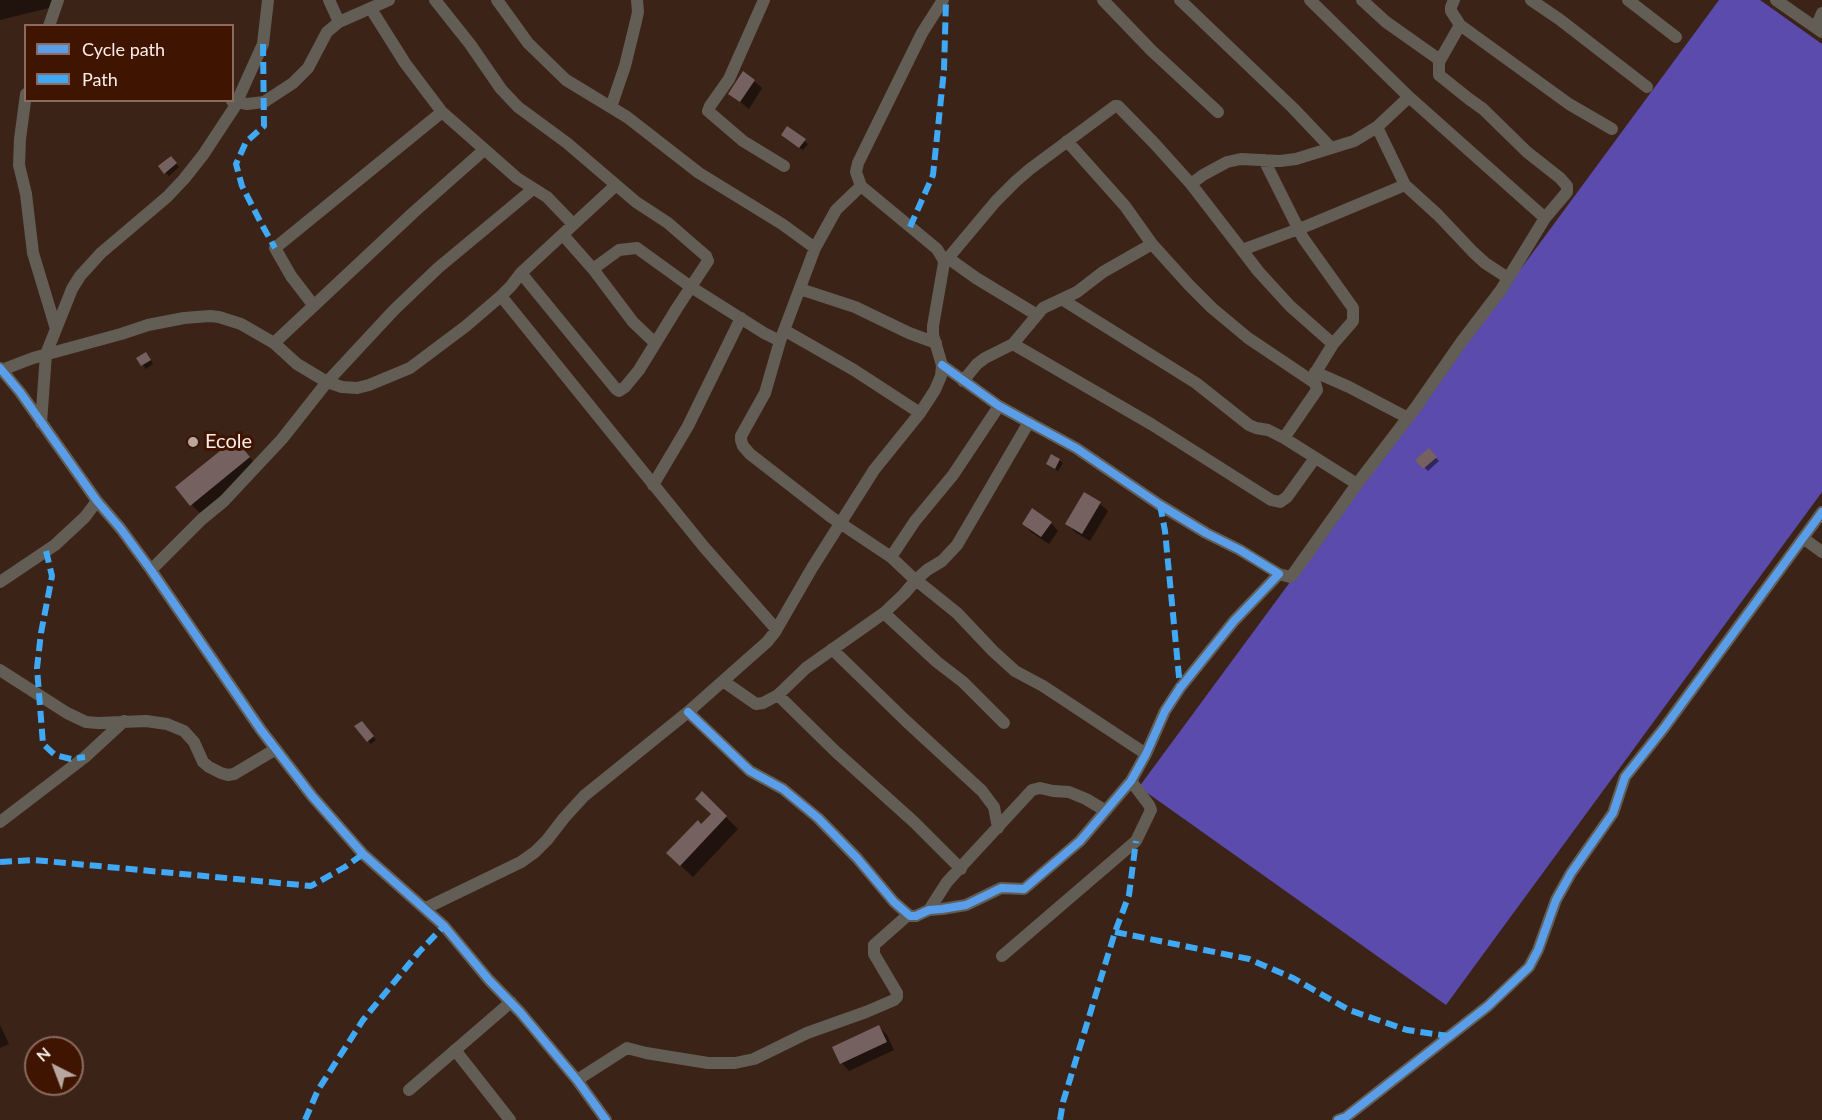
<!DOCTYPE html>
<html>
<head>
<meta charset="utf-8">
<style>
  body { margin:0 }
  #map { position:relative; width:1822px; height:1120px; overflow:hidden; background:#3c2317; font-family:Lato,sans-serif }
  canvas { display:block }
  .legend { position:absolute; left:24px; top:24px; width:210px; height:78px; box-sizing:border-box; background:#3f1400; border:2px solid #8a6b5d; margin:0; padding:8px 10px; list-style:none; font-size:18px; color:#fbeee9 }
  .legend li { display:flex; align-items:center; gap:12px; height:30px }
  .legend b { width:30px; border:2px solid #8a6b5d }
  .north { position:absolute; left:24px; top:1036px; width:60px; height:60px; box-sizing:border-box; background:#3f1400; border:2px solid #8a6b5d; border-radius:50%; rotate:318deg; font-size:16px; font-weight:700; line-height:24px; text-align:center; color:#fbeee9 }
  .north::after { content:''; display:block; margin:auto; width:21px; height:27px; background:#b8a7a0; clip-path:polygon(50% 0,100% 100%,50% 72%,0 100%) }
</style>
</head>
<body>
<div id="map">
<canvas width="1822" height="1120"></canvas>
<ul class="legend">
<li><b style="height:8px;background:#5a9eea"></b>Cycle path</li>
<li><b style="height:8px;background:#3fa9f5"></b>Path</li>
</ul>
<div class="north">N</div>
</div>
<script>
const g = document.querySelector('canvas').getContext('2d');
g.lineJoin = 'round';
function fill(path, color) { g.fillStyle = color; g.fill(path, 'evenodd'); }
const poly = rows => new Path2D(rows.map(r => 'M' + r).join(''));
function strokePath(path, color, width, dash) { g.strokeStyle = color; g.lineWidth = width; g.lineCap = dash ? 'butt' : 'round'; g.setLineDash(dash || []); g.stroke(path); }
function write(font, color, halo, rows, align = 'center') {
  g.font = font + ' Lato,sans-serif'; g.lineWidth = 6; g.setLineDash([]); g.textBaseline = 'middle'; g.strokeStyle = halo; g.fillStyle = color; for (const [text, x, y, turn = 0] of rows) {
    g.save(); g.translate(x, y); g.rotate((+turn || 0) * Math.PI / 180); g.textAlign = isNaN(turn) ? turn : align; if (halo) g.strokeText(text, 0, 0); g.fillText(text, 0, 0); g.restore();
  }
}
fill(poly([
  [1719,0,1760,0,1822,44,1822,492,1446,1005,1139,787]
]), '#5b4bac');
fill(poly([
  [0,0,55,0,57,6,0,20],
  [754,81,762,88,749,109,730,94],
  [787,128,808,144,803,150,786,138],
  [171,158,179,167,169,176,160,167],
  [149,357,153,364,146,369,138,359],
  [235,441,261,470,204,517,192,505],
  [1429,450,1439,461,1428,471,1417,460],
  [1059,460,1063,463,1058,471,1047,464],
  [1085,494,1100,504,1108,511,1090,541,1075,532,1067,524],
  [1051,523,1058,531,1049,544,1031,532,1024,524],
  [365,726,376,740,371,744,368,741],
  [702,793,738,829,693,877,680,865,701,826,713,814],
  [0,1025,9,1044,0,1048],
  [879,1027,887,1035,894,1050,849,1071,842,1063]
]), '#0007');
fill(poly([
  [743,71,755,80,740,102,728,94],
  [787,126,806,139,799,148,781,135],
  [171,156,177,163,164,174,158,166],
  [146,352,151,360,141,366,136,358],
  [235,439,250,457,190,506,175,487],
  [1429,448,1437,457,1423,469,1415,460],
  [1051,454,1060,459,1055,469,1046,464],
  [1084,492,1101,502,1082,534,1065,524],
  [1032,508,1052,522,1041,537,1022,524],
  [362,721,374,736,367,742,354,726],
  [702,791,727,816,680,866,666,853,698,820,701,824,711,814,695,799],
  [879,1025,887,1042,840,1064,832,1047]
]), '#766161');
strokePath(poly([
  [329,0,339,22],
  [435,0,470,44,501,89,518,107,567,143,636,202,668,223,706,256,708,261,677,308,639,370,625,387,619,391,616,389,521,273],
  [497,0,528,43,566,80,627,117,699,173,782,224,815,248],
  [764,0,729,79,710,106,708,111,743,141,784,166],
  [1103,0,1151,50,1218,112],
  [1180,0,1293,108,1331,148],
  [1310,0,1409,97,1545,218],
  [1531,0,1559,19,1647,87],
  [1628,0,1676,37],
  [1776,0,1822,32],
  [371,9,405,63,442,112,517,178,547,197,573,224],
  [1460,25,1569,104,1612,129],
  [49,26,58,0],
  [1816,27,1822,13],
  [1439,62,1460,25,1451,11,1451,7,1454,0],
  [26,94,20,139,19,165,26,194,33,253,56,329],
  [232,101,247,104,264,102,293,83,308,68,327,32,339,22,389,0],
  [611,107,625,66,636,21,638,12,637,0],
  [1377,127,1405,185,1438,215,1473,252,1485,263,1508,278],
  [1067,141,1125,206,1152,244],
  [1264,160,1303,238,1353,308,1353,321,1333,344,1311,380],
  [1191,184,1203,175,1227,162,1241,159,1280,161,1296,159,1354,141,1377,127,1409,97],
  [861,186,836,210,815,248,780,341,765,393,741,436,741,440,743,446,750,454,831,517,891,557],
  [563,235,593,269,633,322,655,343],
  [1242,250,1258,271,1290,306,1333,344],
  [948,258,976,278,1037,315],
  [944,263,996,201,1015,182,1030,169,1115,106,1118,106,1154,143,1191,184,1242,250,1309,225,1405,185],
  [593,269,619,250,637,248,691,287,764,333,780,341],
  [800,289,855,307,909,333,936,343],
  [501,296,704,547,776,629],
  [1063,300,1196,383,1249,425,1256,428,1268,430,1284,438],
  [314,306,291,276,275,248,442,112],
  [784,330,854,370,920,413],
  [274,343,414,212,484,150],
  [1013,344,1151,424,1271,500,1280,502,1287,497,1315,458],
  [0,368,20,392,97,501,121,529,151,570,261,730,312,796,363,854,444,926,489,980,520,1012,577,1080,606,1120],
  [2,370,33,358,121,334,148,325,184,318,210,316,219,317,241,324,274,343,297,364,327,382,342,387,357,388,369,385,410,368,466,326,501,296,511,286,521,273,616,185],
  [1315,372,1349,387,1408,418],
  [963,381,977,364,985,358,1013,344,1043,308,1077,292,1103,272,1152,244,1189,285,1212,308,1248,338,1315,383,1317,390,1284,438,1357,484],
  [999,406,953,475,915,521,891,557,911,576,957,613,993,651,1015,671,1043,686,1146,754],
  [41,423,46,354,72,289,80,276,101,253,167,197,184,179,203,155,234,108,263,44,268,0],
  [653,485,688,426,741,318],
  [1803,538,1822,552],
  [151,570,202,519,224,501,282,439,327,382,394,310,438,268,533,189],
  [1279,574,1290,577,1293,574,1357,484,1416,407,1462,341,1501,290,1545,218,1567,192,1567,186,1560,178,1527,152,1483,109,1469,99,1439,75,1439,62,1437,58,1386,22,1362,0],
  [0,582,55,545,85,517,97,501],
  [884,613,937,662,963,682,1004,723],
  [832,649,906,721,982,791,994,807,998,828],
  [0,670,67,713,86,722,98,723,146,721,167,724,184,731,194,742,203,762,209,767,221,773,228,775,234,774,276,749],
  [723,681,756,704,763,703,778,695,806,668,884,613,904,594,916,580,927,570,942,561,957,545,1029,422],
  [778,695,835,751,914,822,961,869],
  [688,712,750,771,783,789,818,818,857,858,894,902,910,916,916,916,929,910,942,909,966,905,1001,888,1024,889,1080,841,1131,781,1146,754,1165,711,1180,688,1234,621,1279,574,1240,550,1206,533,1160,505,1076,448,999,406,942,365],
  [0,822,85,757,124,721],
  [426,908,521,862,535,852,547,840,564,818,584,796,688,712,767,642,775,632,812,568,874,470,920,413,935,390,941,376,942,365,933,335,933,326,944,263,943,259,937,249,861,186,856,172,858,163,922,33,943,0],
  [929,910,947,882,1032,790,1040,788,1053,791,1069,792,1086,799,1106,811],
  [1002,956,1136,841,1151,810,1149,805,1131,781],
  [455,1050,510,1120],
  [577,1080,627,1048,646,1053,708,1063,735,1063,754,1059,807,1033,866,1012,894,1000,897,997,897,993,874,954,874,945,908,915],
  [409,1090,511,1002],
  [1338,1120,1346,1117,1488,1006,1529,967,1538,950,1556,900,1571,873,1613,813,1625,777,1664,728,1822,512]
]), '#625d55', 12);
strokePath(poly([
  [263,44,264,126,246,142,236,164,242,186,261,223,275,248],
  [910,227,933,175,944,70,946,0],
  [1160,505,1165,531,1180,687],
  [46,551,52,576,41,633,37,668,43,744,55,755,71,759,85,757],
  [0,862,34,860,311,886,345,867,363,854],
  [1115,932,1249,959,1293,978,1349,1010,1407,1030,1448,1036],
  [305,1120,318,1090,363,1020,419,952,444,926],
  [1060,1120,1063,1102,1115,932,1129,895,1136,841]
]), '#3fa9f5', 6, [12, 6]);
strokePath(poly([
  [0,368,20,392,97,501,121,529,151,570,261,730,312,796,363,854,444,926,489,980,520,1012,577,1080,606,1120],
  [688,712,750,771,783,789,818,818,857,858,894,902,910,916,916,916,929,910,942,909,966,905,1001,888,1024,889,1080,841,1131,781,1146,754,1165,711,1180,688,1234,621,1279,574,1240,550,1206,533,1160,505,1076,448,999,406,942,365],
  [1338,1120,1346,1117,1488,1006,1529,967,1538,950,1556,900,1571,873,1613,813,1625,777,1664,728,1822,512]
]), '#5a9eea', 8);
for (const [x, y, r, color] of [
  [193,442,6,"#b8a7a0"]
]) { const dot = new Path2D(); dot.arc(x, y, r, 0, 2 * Math.PI); g.fillStyle = color; g.fill(dot); strokePath(dot, '#3f1400', 2); }
write('20px', '#fbeee9', '#3f1400', [
  ["Ecole",205,442]
], 'left');
</script>
</body>
</html>
